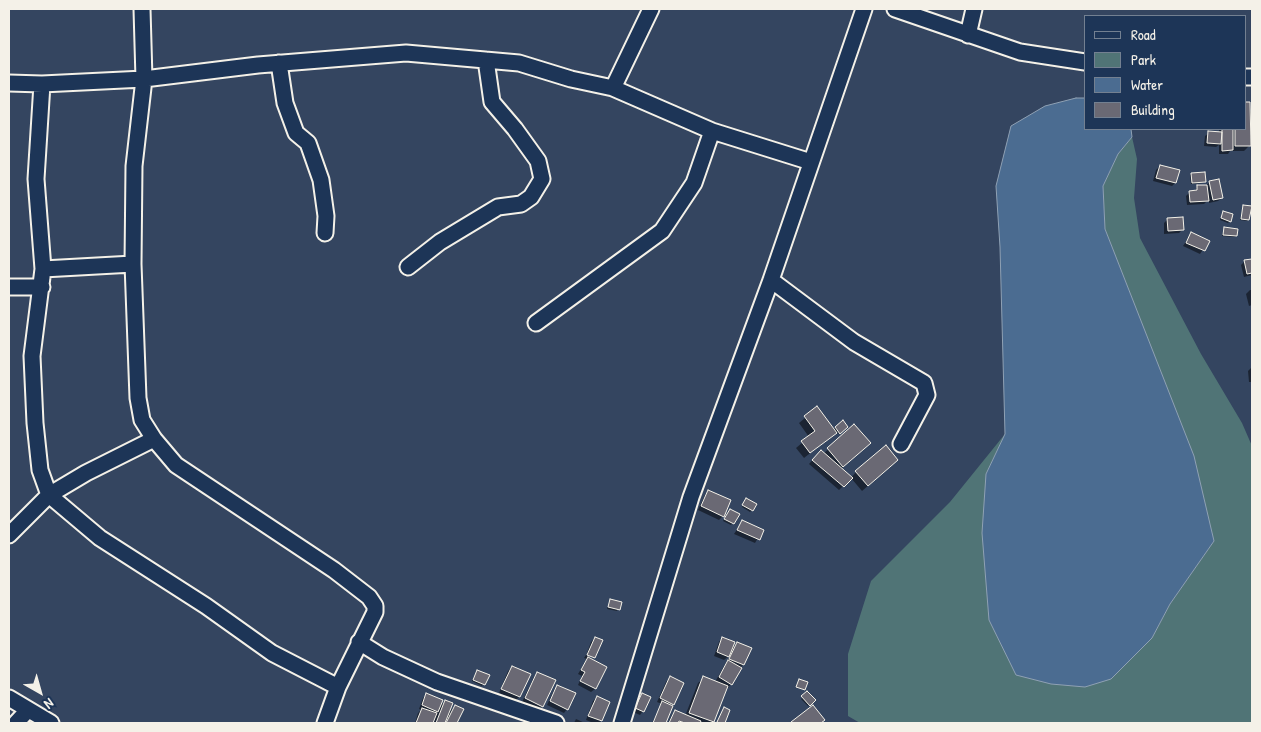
<!DOCTYPE html>
<html>
<head>
<meta charset="utf-8">
<style>
  body { margin:0 }
  #map { position:relative; width:1261px; height:732px; overflow:hidden; background:#344560; font-family:"Patrick Hand",sans-serif }
  canvas { display:block }
  .frame { position:absolute; inset:0; border:10px solid #f4f1e8; pointer-events:none }
  .legend { position:absolute; left:1084px; top:15px; width:162px; height:115px; box-sizing:border-box; background:#1d3557; border:1px solid #738091; margin:0; padding:6px 9px; list-style:none; font-size:15px; color:#f4f1e8 }
  .legend li { display:flex; align-items:center; gap:10px; height:25px }
  .legend b { width:25px; border:1px solid #738091 }
  .north { position:absolute; left:15px; top:667px; width:50px; height:50px; -webkit-text-stroke:4px #1d3557; paint-order:stroke; rotate:142deg; font-size:14px; font-weight:700; line-height:20px; text-align:center; color:#f4f1e8 }
  .north::after { content:''; display:block; margin:auto; width:18px; height:22px; background:#f4f1e8; clip-path:polygon(50% 0,100% 100%,50% 72%,0 100%) }
</style>
</head>
<body>
<div id="map">
<canvas width="1261" height="732"></canvas>
<div class="frame"></div>
<ul class="legend">
<li><b style="height:6px;background:#1d3557"></b>Road</li>
<li><b style="height:14px;background:#507476"></b>Park</li>
<li><b style="height:14px;background:#4b6c91"></b>Water</li>
<li><b style="height:14px;background:#6a6974"></b>Building</li>
</ul>
<div class="north">N</div>
</div>
<script>
const g = document.querySelector('canvas').getContext('2d');
g.lineJoin = 'round';
function fill(path, color) { g.fillStyle = color; g.fill(path, 'evenodd'); }
const poly = rows => new Path2D(rows.map(r => 'M' + r).join(''));
function strokePath(path, color, width, dash) { g.strokeStyle = color; g.lineWidth = width; g.lineCap = dash ? 'butt' : 'round'; g.setLineDash(dash || []); g.stroke(path); }
fill(poly([
  [1132,137,1137,159,1134,198,1140,238,1201,354,1242,423,1252,446,1252,723,860,723,848,716,848,654,871,581,950,502,1005,434,986,474,1152,638,1170,604,1214,541,1131,297,1105,229,1103,186,1118,154]
]), '#507476');
const water = poly([
  [1076,98,1085,98,1085,129,1131,129,1132,137,1118,154,1103,186,1105,229,1194,456,1214,541,1170,604,1152,638,1111,679,1085,687,1051,684,1016,675,989,620,982,533,986,474,1005,434,1000,247,996,186,1011,126,1045,106,1076,98]
]);
fill(water, '#4b6c91');
strokePath(water, '#8fa1b4', 1);
fill(poly([
  [1245,103,1249,103,1249,113,1252,110,1252,133,1246,133,1246,135,1252,135,1252,137,1249,137,1249,146,1244,151,1230,151,1228,154,1219,154,1219,145,1216,147,1204,146,1205,136,1209,133,1219,133,1219,129,1245,129],
  [1160,166,1175,183,1172,186,1153,181,1156,170],
  [1192,174,1204,182,1203,183,1191,184,1190,175],
  [1210,182,1222,198,1218,201,1209,203,1209,199,1204,204,1187,205,1186,196,1190,192,1194,192,1197,187,1206,186],
  [1243,206,1248,219,1247,221,1240,220],
  [1222,214,1230,221,1228,223,1220,220],
  [1168,219,1182,230,1179,233,1164,234,1164,223],
  [1224,229,1236,236,1234,237,1222,236],
  [1191,234,1208,242,1200,254,1183,246],
  [1252,260,1252,275,1244,277,1241,265,1245,261],
  [1250,290,1252,290,1252,305,1249,306,1246,294],
  [1252,367,1252,382,1249,382,1248,371],
  [817,408,833,430,835,428,847,427,838,434,837,432,804,458,796,448,809,437,799,423],
  [854,426,864,449,841,469,851,478,856,472,891,466,862,491,851,478,839,490,809,464,817,455,823,454],
  [708,491,723,516,719,520,698,510,705,495],
  [745,501,752,510,750,512,742,507],
  [730,510,738,515,731,525,723,521],
  [742,522,762,531,755,543,734,534],
  [611,600,620,603,617,611,607,609],
  [595,638,595,656,587,653,591,642],
  [722,638,730,650,737,643,743,664,731,684,728,688,727,687,713,721,711,723,668,723,672,715,675,711,685,716,698,683,704,678,715,682,731,654,724,660,714,656,719,642],
  [586,655,606,667,595,689,591,692,578,685,582,676,578,674,587,659,584,658],
  [512,667,529,675,519,697,516,700,499,693,508,671],
  [476,673,488,676,482,686,472,681],
  [538,673,542,706,539,710,522,702,534,677],
  [670,678,672,706,665,723,652,723,662,704,657,702,666,682],
  [558,686,567,709,564,713,547,705,554,690],
  [807,693,814,700,808,706,801,699],
  [427,695,439,707,445,701,448,713,455,706,462,709,456,723,415,723,418,713,421,710,419,709,423,698],
  [642,695,643,711,640,715,633,712,638,698],
  [597,697,609,702,601,721,598,723,589,723,591,722,586,720,593,701],
  [576,719,585,723,574,723]
]), '#0007');
const building = poly([
  [1245,102,1250,102,1251,146,1235,146,1235,129,1245,129,1245,102],
  [1222,129,1233,129,1233,150,1222,151,1222,129],
  [1208,131,1222,132,1221,144,1207,143,1208,131],
  [1160,165,1180,170,1176,183,1156,178,1160,165],
  [1205,172,1206,182,1192,183,1191,173,1205,172],
  [1219,179,1223,198,1213,200,1209,181,1219,179],
  [1197,185,1207,185,1209,201,1190,202,1189,191,1197,190,1197,185],
  [1243,205,1252,206,1249,220,1241,219,1243,205],
  [1223,211,1233,214,1231,222,1221,218,1223,211],
  [1183,217,1184,230,1168,231,1167,218,1183,217],
  [1224,227,1238,229,1237,236,1223,235,1224,227],
  [1191,232,1210,241,1205,251,1186,243,1191,232],
  [1252,259,1252,273,1247,274,1244,260,1252,259],
  [817,406,837,433,810,453,801,441,815,431,804,416,817,406],
  [843,420,848,427,840,434,835,427,843,420],
  [854,424,871,443,843,467,827,448,854,424],
  [886,445,898,460,868,486,855,471,886,445],
  [821,450,853,478,844,487,812,460,821,450],
  [708,490,731,500,724,517,701,506,708,490],
  [746,498,757,504,753,511,742,505,746,498],
  [730,509,740,514,734,524,724,519,730,509],
  [742,520,764,530,760,540,737,530,742,520],
  [610,599,622,602,620,610,608,607,610,599],
  [595,637,603,640,595,658,587,655,595,637],
  [722,637,735,642,729,657,717,652,722,637],
  [737,642,752,648,744,665,729,659,737,642],
  [588,657,607,667,596,689,580,681,585,672,581,670,588,657],
  [728,660,742,668,732,685,719,677,728,660],
  [512,666,531,674,520,697,501,689,512,666],
  [477,670,490,675,485,685,473,680,477,670],
  [537,672,556,680,543,707,525,698,537,672],
  [670,676,684,683,674,705,660,698,670,676],
  [703,676,728,686,714,722,689,713,703,676],
  [799,679,808,682,805,690,796,687,799,679],
  [557,685,576,693,568,710,550,701,557,685],
  [807,691,816,700,810,706,801,696,807,691],
  [426,693,443,700,438,712,422,705,426,693],
  [642,693,651,697,644,712,635,708,642,693],
  [597,696,610,702,602,721,588,716,597,696],
  [445,700,453,703,445,723,436,723,445,700],
  [662,701,673,706,666,723,653,723,662,701],
  [455,705,464,709,457,723,446,723,455,705],
  [813,705,825,720,821,723,792,723,791,722,813,705],
  [724,707,730,710,725,723,719,723,717,722,724,707],
  [422,708,437,713,433,723,416,723,422,708],
  [675,710,701,721,700,723,685,723,679,721,678,723,669,723,675,710]
]);
fill(building, '#6a6974');
strokePath(building, '#f4f1e8', 1);
const minor = poly([
  [142,9,144,79,134,166,133,264,138,398,142,420,154,439,176,465,334,570,369,597,375,606,375,612,338,687,325,723],
  [895,9,1020,52,1085,62],
  [968,35,974,9],
  [279,63,285,103,296,133,308,143,321,180,326,216,325,233],
  [1245,77,1252,77],
  [9,83,42,84,144,79,258,65,406,53,519,63,571,79,613,88,651,9],
  [42,84,36,179,43,269,32,356,35,423,40,470,49,495,100,538,206,606,272,653,338,687],
  [613,88,712,131,811,162],
  [408,267,440,242,498,207,521,204,531,197,542,179,538,161,515,129,492,102,486,60],
  [43,269,133,264],
  [771,280,854,342,924,383,927,395,901,444],
  [9,287,42,287],
  [536,323,662,231,694,183,712,131],
  [9,535,49,495,86,473,154,439],
  [359,642,383,657,437,682,556,723],
  [9,698,51,723],
  [16,723,28,710],
  [622,723,691,497,771,280,864,9]
]);
strokePath(minor, '#f4f1e8', 19);
strokePath(minor, '#1d3557', 15);
</script>
</body>
</html>
